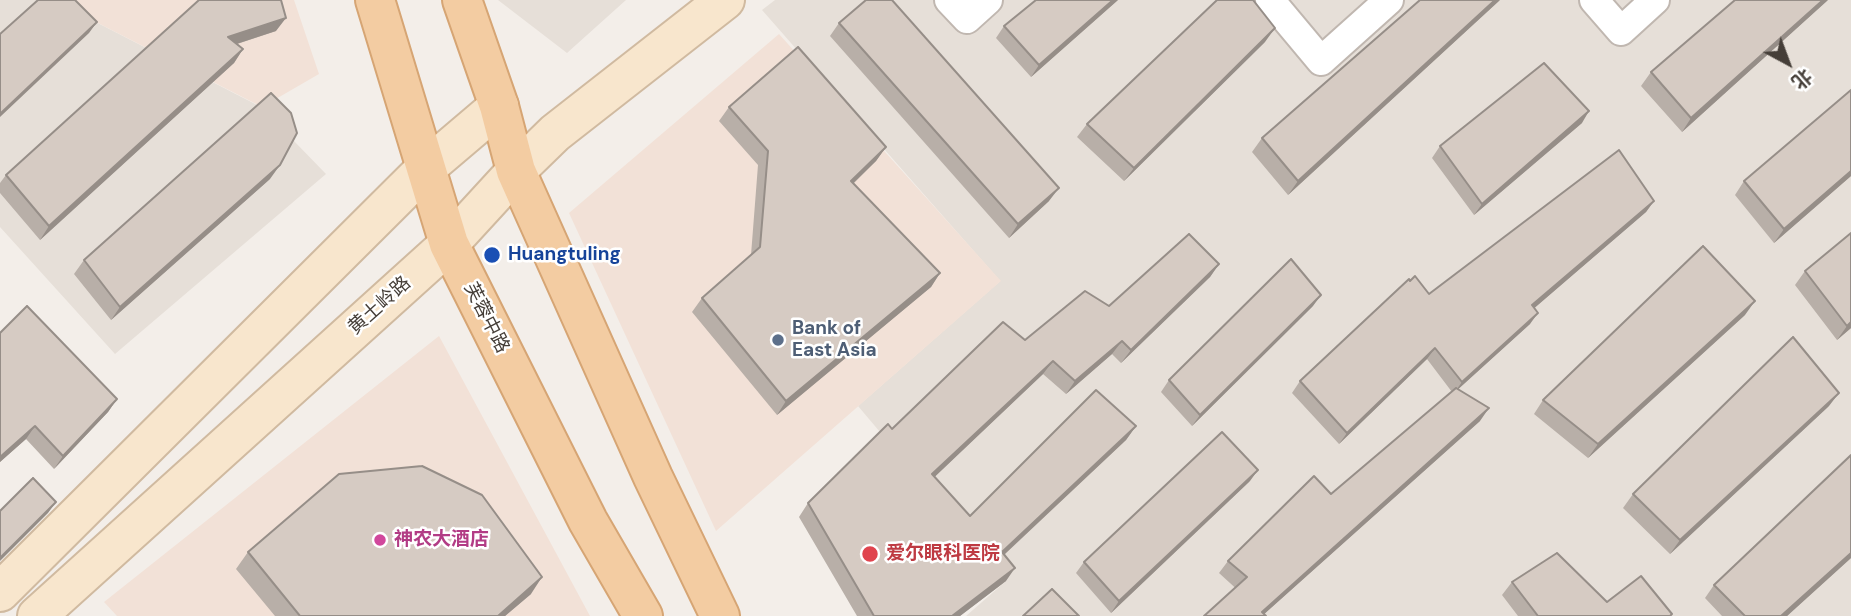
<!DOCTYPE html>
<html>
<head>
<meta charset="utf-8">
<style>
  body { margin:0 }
  #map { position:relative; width:1851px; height:616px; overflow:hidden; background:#f3eee9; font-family:"DM Sans","Noto Sans SC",sans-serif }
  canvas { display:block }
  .north { position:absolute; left:1753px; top:28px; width:70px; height:70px; -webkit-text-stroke:5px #fff; paint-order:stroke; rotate:139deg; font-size:19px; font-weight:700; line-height:28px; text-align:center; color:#453e38 }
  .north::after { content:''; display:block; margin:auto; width:24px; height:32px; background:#453e38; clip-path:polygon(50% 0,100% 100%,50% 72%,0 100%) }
</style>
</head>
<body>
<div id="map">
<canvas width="1851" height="616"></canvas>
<div class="north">北</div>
</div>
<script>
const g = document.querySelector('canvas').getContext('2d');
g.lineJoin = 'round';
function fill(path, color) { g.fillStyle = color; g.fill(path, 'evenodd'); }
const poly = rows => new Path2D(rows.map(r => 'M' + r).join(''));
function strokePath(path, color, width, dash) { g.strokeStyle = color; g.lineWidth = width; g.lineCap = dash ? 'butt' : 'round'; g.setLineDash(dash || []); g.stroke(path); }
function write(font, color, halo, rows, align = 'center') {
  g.font = font + ' "DM Sans","Noto Sans SC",sans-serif'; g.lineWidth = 5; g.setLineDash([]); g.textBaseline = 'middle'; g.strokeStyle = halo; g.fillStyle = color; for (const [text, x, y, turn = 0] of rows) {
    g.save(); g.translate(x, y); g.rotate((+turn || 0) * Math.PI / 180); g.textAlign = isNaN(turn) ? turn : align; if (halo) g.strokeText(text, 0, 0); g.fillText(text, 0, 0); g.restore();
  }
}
fill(poly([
  [0,0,53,0,261,107,326,174,115,354,0,227],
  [498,0,626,0,567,53],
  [775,0,1851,0,1851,616,966,616,1006,581,858,406,1000,281,762,10]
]), '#e6dfd8');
fill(poly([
  [53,0,294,0,319,74,262,107],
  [779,34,1001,281,716,531,569,213],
  [439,336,590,616,117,616,104,602]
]), '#f2e1d7');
const street = poly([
  [949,0,967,19,988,0],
  [1270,0,1321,61,1389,0],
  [1594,0,1621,31,1655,0]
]);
const secondary = poly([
  [0,592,426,168,499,106],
  [37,616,449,244,516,171,555,133,725,0]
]);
const primary = poly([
  [375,0,449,244,588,521,643,616],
  [462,0,499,106,516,171,653,477,720,616]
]);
strokePath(street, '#c0b7b0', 32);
strokePath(secondary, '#d0baa0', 42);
strokePath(primary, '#d6a574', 42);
strokePath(street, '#fff', 28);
strokePath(secondary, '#f8e6cd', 38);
strokePath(primary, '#f3cca2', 38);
fill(poly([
  [199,0,276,31,237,44,243,49,234,63,40,240,0,193,0,183,6,175],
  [1118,0,1031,77,996,38,1004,26],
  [1500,0,1288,195,1252,152,1262,138],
  [1828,0,1682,132,1641,86,1651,72],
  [839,23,1049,201,1009,238,830,36],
  [1265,42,1124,181,1077,137,1087,124],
  [729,107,886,147,876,161,853,184,940,273,931,287,777,415,692,312,702,298,751,255,758,165,719,121],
  [1582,123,1474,215,1432,158,1440,146],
  [1851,176,1774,243,1735,195,1744,181],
  [270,179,111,320,74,274,84,260],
  [1654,201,1646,212,1534,308,1530,324,1458,389,1480,421,1264,614,1219,573,1228,561,1331,494,1452,392,1427,359,1339,444,1292,393,1300,381,1429,294],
  [1219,264,1210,277,1121,363,1112,354,1066,394,1043,374,934,477,970,516,1136,426,1126,440,1004,555,1006,581,960,616,857,616,799,517,808,503,892,429,1025,340,1109,306],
  [1805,271,1851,328,1837,340,1795,285],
  [1313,306,1192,426,1161,392,1169,380],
  [1745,315,1588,458,1534,414,1543,400],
  [0,333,117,399,108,412,54,469,26,439,0,462],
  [1829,406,1670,554,1623,508,1633,494],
  [1250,481,1111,613,1076,573,1084,562],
  [248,552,531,594,505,616,275,616,236,569],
  [1851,558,1787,616,1722,616,1705,598,1714,585],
  [1512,582,1607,602,1670,616,1518,616,1502,595]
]), '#b8afa8');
fill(poly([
  [1113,0,1118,0,1031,77,1039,65],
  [1495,0,1500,0,1288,195,1298,181],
  [1823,0,1828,0,1682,132,1691,118],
  [286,18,276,31,218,50,228,37],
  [97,22,89,33,0,117,0,114],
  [1275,28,1265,42,1124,181,1134,168],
  [243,49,234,63,40,240,49,226],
  [1589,111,1582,123,1474,215,1482,204],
  [886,147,876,161,841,195,851,181],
  [280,165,270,179,111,320,120,307],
  [1851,171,1851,176,1774,243,1784,229],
  [1059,188,1049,201,1009,238,1018,224],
  [1654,201,1646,212,1524,317,1532,305],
  [1219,264,1210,277,1121,363,1131,350],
  [940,273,931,287,777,415,786,401],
  [1321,295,1313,306,1192,426,1200,415],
  [1755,301,1745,315,1588,458,1598,444],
  [1538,313,1530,324,1454,393,1462,382],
  [1851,322,1851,328,1837,340,1847,326],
  [1122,341,1112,354,1066,394,1075,381],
  [1435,348,1427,359,1339,444,1347,433],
  [1053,361,1043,374,923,488,932,474],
  [1839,393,1829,406,1670,554,1680,540],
  [117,399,108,412,54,469,63,456],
  [1489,408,1480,421,1262,616,1262,612],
  [35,426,26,439,0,462,0,457],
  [1136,426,1126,440,992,566,1002,552],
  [1258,470,1250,481,1111,613,1119,601],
  [56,502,48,513,0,561,0,558],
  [1851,553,1851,558,1787,616,1781,616],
  [1015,568,1006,581,960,616,952,616],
  [542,577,531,594,505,616,498,616]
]), '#968e88');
const building = poly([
  [38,0,75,0,97,22,0,114,0,34,38,0],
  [199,0,281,0,286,18,228,37,243,49,49,226,6,175,199,0],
  [866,0,892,0,1059,188,1018,224,839,23,866,0],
  [1036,0,1113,0,1039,65,1004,26,1036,0],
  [1217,0,1253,0,1275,28,1134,168,1087,124,1217,0],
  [1420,0,1495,0,1298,181,1262,138,1420,0],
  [1735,0,1823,0,1691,118,1651,72,1735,0],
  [798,47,886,147,851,181,940,273,786,401,702,298,760,247,768,151,729,107,798,47],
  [1544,63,1589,111,1482,204,1440,146,1544,63],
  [1851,90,1851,171,1784,229,1744,181,1851,90],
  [271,93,291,113,297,133,280,165,120,307,84,260,271,93],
  [1619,150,1654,201,1532,305,1538,313,1462,382,1435,348,1347,433,1300,381,1409,279,1410,281,1415,276,1429,294,1619,150],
  [1851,233,1851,322,1847,326,1805,271,1851,233],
  [1189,234,1219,264,1131,350,1122,341,1075,381,1053,361,932,474,970,516,1096,390,1136,426,1002,552,1015,568,952,616,874,616,808,503,888,424,892,429,1003,322,1025,340,1085,291,1109,306,1189,234],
  [1703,246,1755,301,1598,444,1543,400,1703,246],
  [1291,259,1321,295,1200,415,1169,380,1291,259],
  [27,306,117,399,63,456,35,426,0,457,0,333,27,306],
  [1793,337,1839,393,1680,540,1633,494,1793,337],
  [1456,388,1489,408,1262,612,1266,616,1204,616,1247,577,1228,561,1314,476,1331,494,1456,388],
  [1222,432,1258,470,1119,601,1084,562,1222,432],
  [1851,455,1851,553,1781,616,1745,616,1714,585,1851,455],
  [422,466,482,495,542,577,498,616,300,616,248,552,339,474,422,466],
  [33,478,56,502,0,558,0,511,33,478],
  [1557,553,1607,602,1641,576,1672,614,1670,616,1538,616,1512,582,1557,553],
  [1052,589,1079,616,1023,616,1052,589]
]);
fill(building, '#d6cbc3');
strokePath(building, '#968e88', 2);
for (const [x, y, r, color] of [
  [492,255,9,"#1a4fb4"],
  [778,340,7,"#5c6f8a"],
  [380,540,7,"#d1479c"],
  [870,554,9,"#e0444e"]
]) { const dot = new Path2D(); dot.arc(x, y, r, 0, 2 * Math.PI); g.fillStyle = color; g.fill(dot); strokePath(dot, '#fff', 2.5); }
write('bold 19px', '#164399', '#fff', [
  ["Huangtuling",508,255]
], 'left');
write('19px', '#453e38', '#fff', [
  ["黄土岭路",380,306,-42],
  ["芙蓉中路",486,318,63]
]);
write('bold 19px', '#4e5e75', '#fff', [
  ["Bank of",792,329],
  ["East Asia",792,351]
], 'left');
write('bold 19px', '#b23c85', '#fff', [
  ["神农大酒店",394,540]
], 'left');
write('bold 19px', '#be3a42', '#fff', [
  ["爱尔眼科医院",886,554]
], 'left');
</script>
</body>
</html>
